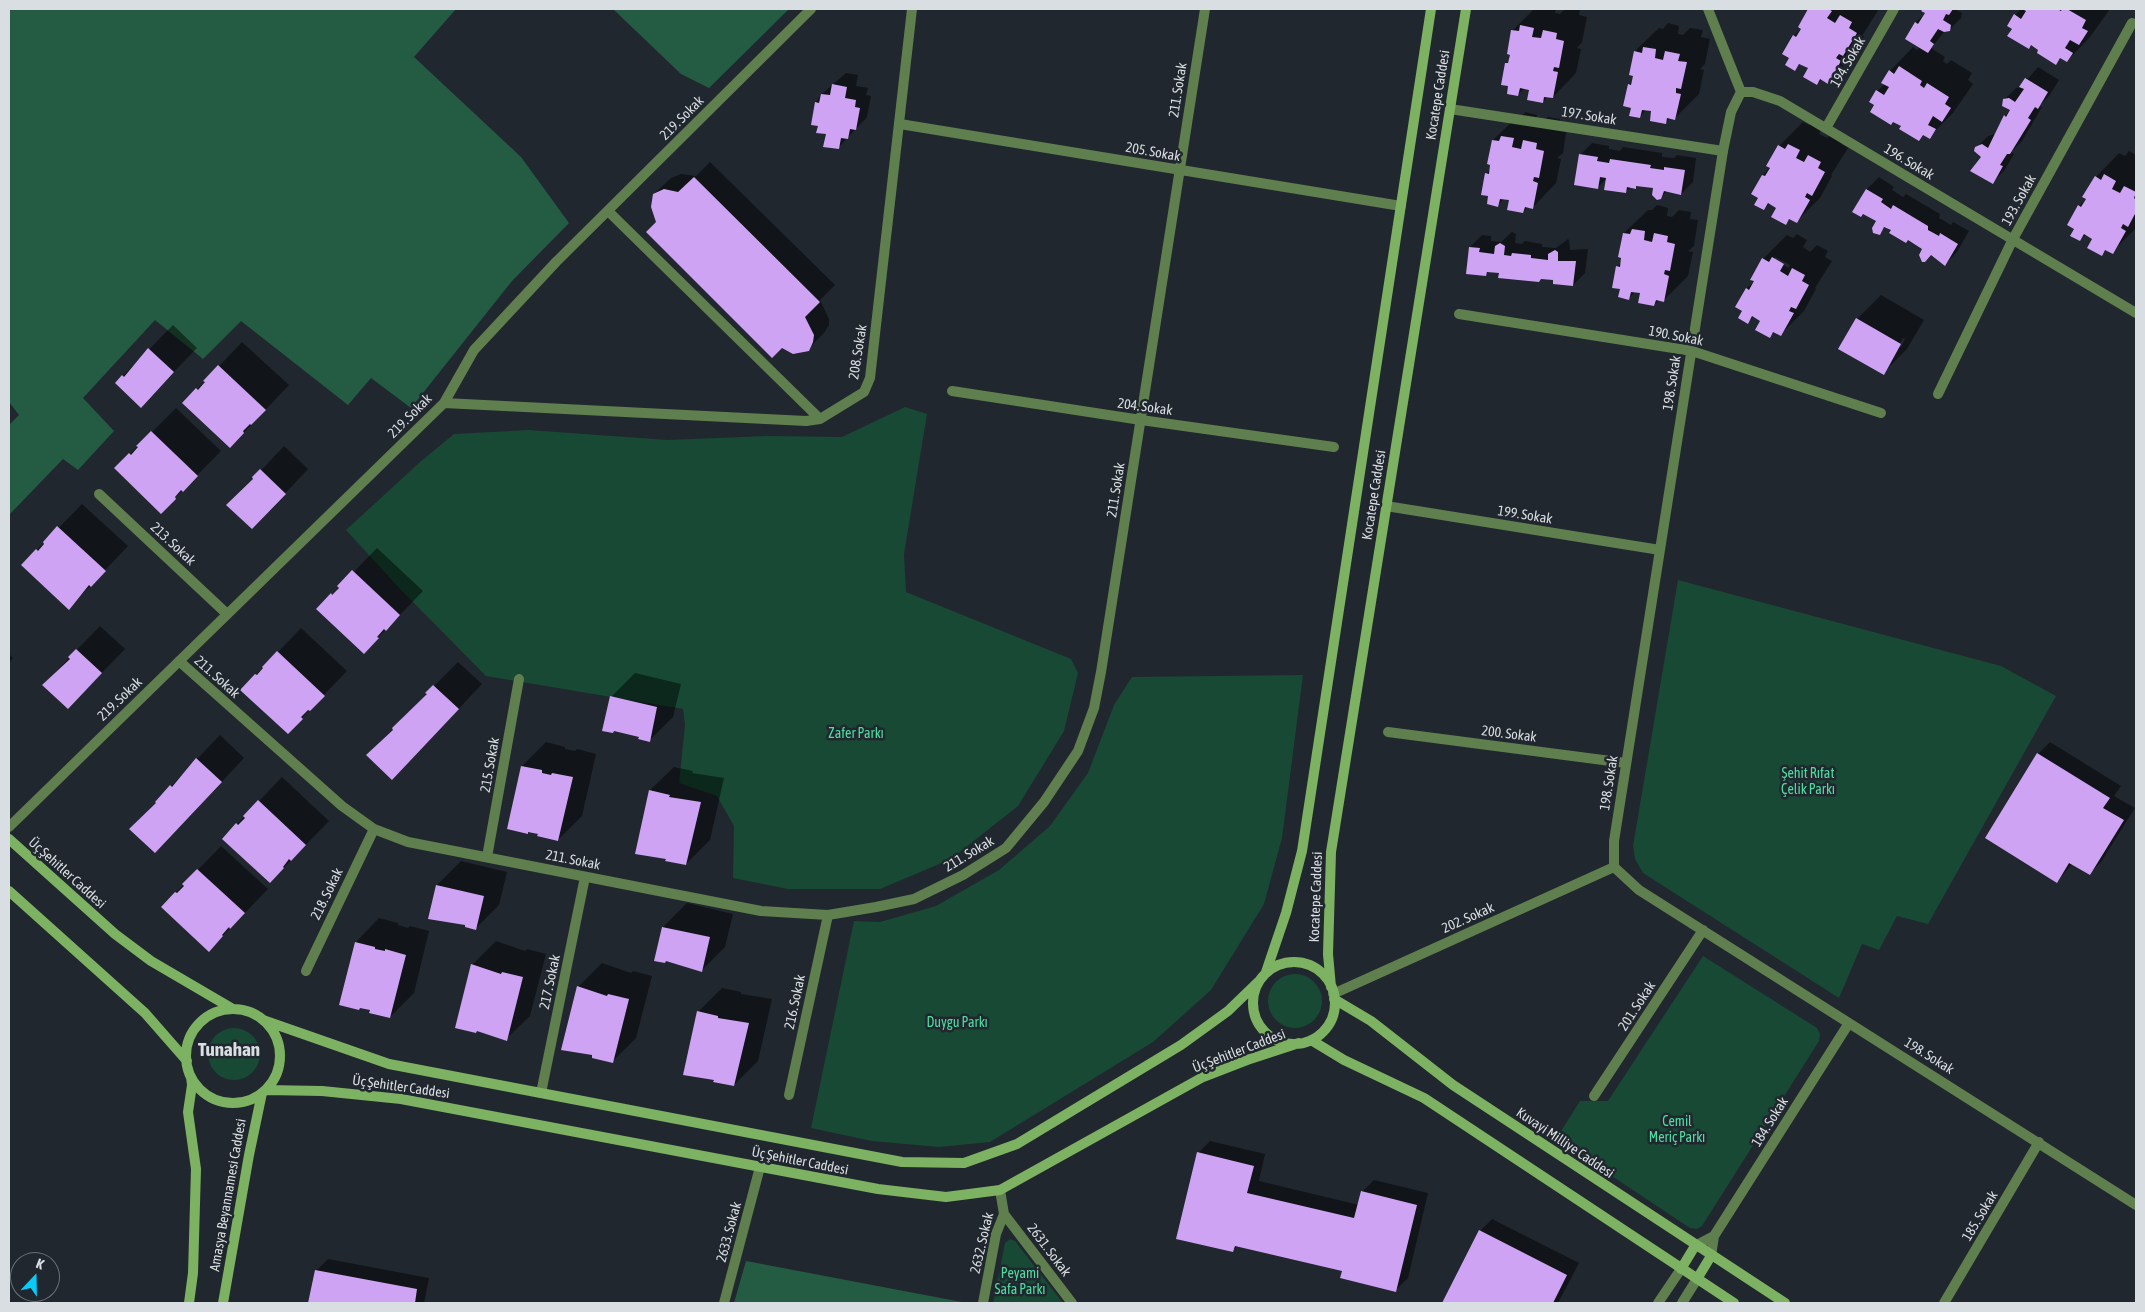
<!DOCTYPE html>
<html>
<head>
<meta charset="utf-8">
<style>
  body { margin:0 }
  #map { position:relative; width:2145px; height:1312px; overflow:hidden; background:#21272e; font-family:"Asap Condensed",sans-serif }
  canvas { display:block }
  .frame { position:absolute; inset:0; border:10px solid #d9dee2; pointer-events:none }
  .north { position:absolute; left:10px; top:1252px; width:50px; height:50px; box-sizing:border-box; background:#21272e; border:1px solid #6b7076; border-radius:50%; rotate:21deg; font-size:14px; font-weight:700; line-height:20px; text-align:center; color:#d9dee2 }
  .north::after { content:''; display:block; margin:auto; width:18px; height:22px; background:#08cbf9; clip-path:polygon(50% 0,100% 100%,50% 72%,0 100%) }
</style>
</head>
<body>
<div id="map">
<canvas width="2145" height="1312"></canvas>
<div class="frame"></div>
<div class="north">K</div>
</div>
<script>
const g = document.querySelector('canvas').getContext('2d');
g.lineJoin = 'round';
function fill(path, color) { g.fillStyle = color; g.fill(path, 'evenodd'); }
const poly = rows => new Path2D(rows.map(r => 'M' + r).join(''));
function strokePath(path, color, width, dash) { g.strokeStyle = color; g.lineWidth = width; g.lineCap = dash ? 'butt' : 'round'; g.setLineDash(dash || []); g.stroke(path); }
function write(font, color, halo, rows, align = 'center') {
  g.font = font + ' "Asap Condensed",sans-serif'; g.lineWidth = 5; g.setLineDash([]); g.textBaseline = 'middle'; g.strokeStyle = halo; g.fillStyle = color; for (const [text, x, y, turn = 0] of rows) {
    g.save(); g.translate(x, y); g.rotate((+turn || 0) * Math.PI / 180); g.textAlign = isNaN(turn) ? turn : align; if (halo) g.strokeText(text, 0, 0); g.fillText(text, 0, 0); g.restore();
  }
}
fill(poly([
  [905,407,927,414,904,554,906,592,1071,659,1078,673,1064,731,1018,806,951,859,880,889,788,889,733,878,734,826,717,796,679,783,685,725,683,709,486,676,401,590,346,530,420,462,454,434,529,430,668,440,767,436,842,437],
  [1678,580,2001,666,2056,696,1928,924,1897,916,1879,950,1862,944,1839,998,1643,873,1635,859,1633,846],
  [1303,675,1282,838,1264,904,1211,990,1153,1042,990,1142,939,1147,872,1141,811,1128,854,921,880,922,936,906,999,870,1050,826,1088,773,1114,705,1132,677],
  [1703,956,1817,1028,1820,1034,1819,1041,1702,1226,1697,1229,1690,1228,1556,1139,1580,1101,1608,1101],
  '1268 1001a27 27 0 1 1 54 0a27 27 0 1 1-54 0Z',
  '208 1054a26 26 0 1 1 52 0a26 26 0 1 1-52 0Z',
  [1010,1239,1015,1241,1063,1303,993,1303,1005,1243]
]), '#184934');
fill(poly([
  [9,9,456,9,414,57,521,157,569,223,512,281,411,408,371,378,348,405,241,321,203,359,155,320,83,398,114,431,78,470,63,459,9,515,9,425,19,415,9,402],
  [613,9,789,9,709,88,681,74],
  [746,1261,967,1303,734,1303]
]), '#245c43');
fill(poly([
  [1534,9,1556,9,1555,13,1560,14,1565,9,1580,9,1579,15,1587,17,1582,42,1577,48,1581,49,1576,73,1553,97,1548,96,1543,102,1531,89,1525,88,1517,95,1510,85,1506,63,1511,59,1513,30],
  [1809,9,1879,9,1862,36,1864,36,1851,58,1828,82,1822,79,1817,84,1809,68,1801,63,1795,69,1791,58,1784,54,1794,36,1802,28,1799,26],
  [1924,9,1955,9,1962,13,1961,18,1949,30,1945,31,1931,48,1945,57,1943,61,1947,64,1951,60,1972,73,1968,80,1973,84,1953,113,1929,137,1903,126,1876,105,1877,91,1885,84,1890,71,1913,47,1917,50,1920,47,1907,38,1916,22,1926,13,1923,11],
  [2021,9,2110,9,2090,37,2067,61,2061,57,2056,63,2013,28,2015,15],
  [1668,23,1679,26,1678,34,1683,35,1690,28,1703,30,1701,37,1710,39,1705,64,1700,69,1704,70,1699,94,1675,118,1671,117,1665,123,1653,110,1647,109,1640,116,1632,107,1629,85,1633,80,1635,51,1659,28,1663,29],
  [2038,67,2059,80,2049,96,2039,106,2042,107,2022,141,2011,152,2014,154,2004,171,1992,182,1983,157,1976,148,1988,136,1996,134,2005,116,2011,109,2004,100,2016,88,2021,87],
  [846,73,858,75,856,86,868,88,866,95,871,96,867,117,838,148,819,125,816,102,822,94],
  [1526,112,1537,115,1535,123,1540,124,1548,117,1560,119,1559,126,1567,127,1563,153,1557,158,1561,159,1556,183,1533,207,1529,206,1523,212,1511,199,1505,198,1498,205,1490,196,1486,174,1491,169,1493,140,1517,117,1520,117],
  [1813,121,1823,126,1819,134,1827,138,1833,132,1844,138,1841,144,1848,148,1831,175,1832,176,1820,198,1796,222,1790,218,1785,223,1778,207,1770,203,1764,209,1760,197,1753,193,1763,175,1771,167,1768,166,1779,146,1803,122,1809,125],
  [1592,143,1609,146,1609,149,1620,151,1623,147,1662,153,1662,157,1674,158,1677,155,1696,158,1693,182,1681,194,1668,190,1660,198,1655,187,1638,185,1635,187,1631,187,1626,191,1608,177,1597,188,1580,155],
  [2129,151,2136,155,2136,228,2112,252,2106,249,2101,254,2094,238,2086,234,2080,240,2076,228,2079,206,2087,198,2096,177,2119,153,2125,156],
  [710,162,835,285,820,300,829,319,829,325,824,333,808,349,657,222,654,194,671,178,681,174,696,176],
  [1879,177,1894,187,1892,190,1903,197,1906,194,1940,214,1939,218,1951,225,1953,222,1969,231,1957,252,1945,264,1924,249,1886,226,1879,233,1878,221,1864,213,1853,212,1867,189],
  [1657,205,1668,208,1667,216,1672,217,1679,210,1691,212,1690,219,1698,220,1694,246,1688,251,1693,252,1688,276,1664,300,1660,299,1654,305,1642,292,1636,291,1629,298,1621,288,1617,267,1622,262,1624,233,1648,210,1652,210],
  [1512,232,1516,234,1515,243,1522,244,1525,241,1542,244,1542,247,1556,248,1568,239,1569,240,1570,250,1588,249,1585,273,1573,285,1554,279,1500,272,1489,271,1486,275,1470,247,1482,235,1491,236,1491,241,1501,242],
  [1797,234,1807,240,1803,247,1810,252,1817,245,1828,251,1825,257,1832,261,1815,288,1816,289,1804,311,1780,335,1774,331,1769,336,1762,321,1754,316,1748,322,1744,310,1737,307,1747,288,1755,281,1763,259,1787,235,1793,238],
  [1775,257,1790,265,1789,268,1775,260],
  [1881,295,1924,320,1907,349,1883,373,1840,348,1857,319],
  [1903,338,1905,339,1901,347,1898,347],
  [173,325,197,348,164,382,116,383],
  [242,342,289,385,230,447,184,403],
  [176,408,221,451,161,512,116,468],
  [284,446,308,469,276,503,254,478],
  [82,504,128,546,69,608,37,550],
  [377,548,423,591,364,652,318,609],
  [100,626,125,649,92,683,44,684],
  [301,628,347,671,288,732,256,675],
  [9,654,13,658,9,663],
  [458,662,482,684,416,754,427,693],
  [635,673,681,684,673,717,649,741,611,697],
  [220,735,244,758,179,828,156,802],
  [546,742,565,747,565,749,575,751,577,749,596,754,582,816,558,840,529,831,527,833,508,828,522,766],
  [2050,742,2121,786,2114,796,2135,808,2101,862,2089,874,2073,863,2057,881,2038,754],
  [674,767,693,771,692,773,724,778,710,840,686,864,667,858,650,790],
  [282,777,329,821,270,882,223,839],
  [221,846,268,889,209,950,162,907],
  [461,861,507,872,499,905,475,929,467,924,430,918,437,885],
  [687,903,733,914,725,947,702,970,667,960,665,962,656,960,663,927],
  [379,918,398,923,398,925,408,928,410,926,429,931,414,993,390,1017,361,1007,359,1009,356,942],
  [496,941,525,951,527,949,546,954,530,1016,506,1039,472,965],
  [602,963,631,973,633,971,652,976,636,1038,612,1062,578,987],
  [722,988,741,992,741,994,772,999,758,1061,734,1085,698,1012],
  [1210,1141,1265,1154,1259,1181,1359,1205,1362,1192,1374,1180,1428,1193,1408,1278,1396,1290,1343,1270,1238,1245,1233,1251,1198,1153],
  [1492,1219,1579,1263,1558,1303,1443,1303,1480,1231],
  [328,1259,429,1278,424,1303,310,1303,316,1271]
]), '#0007');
fill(poly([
  [1808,9,1828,9,1832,11,1827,18,1835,23,1840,15,1852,22,1849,28,1857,33,1843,56,1839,54,1836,58,1841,61,1828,84,1820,79,1817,85,1803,77,1808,68,1799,64,1795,71,1785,65,1789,58,1782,54,1793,35,1796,37,1801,29,1798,27],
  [1923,9,1953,9,1949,15,1946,14,1943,20,1951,25,1950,31,1944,32,1938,29,1930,41,1934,44,1928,53,1905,39,1915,22,1918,24,1925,13,1921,11],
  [2022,9,2057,9,2061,11,2062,9,2067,9,2086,20,2082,28,2088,31,2079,45,2070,40,2065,48,2073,53,2067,62,2060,58,2056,65,2037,53,2038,50,2031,45,2029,49,2007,36,2012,29,2007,26,2014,14,2021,19,2026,11],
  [1520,25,1534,28,1532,37,1541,38,1543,30,1557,33,1556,39,1564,41,1559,68,1554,67,1553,71,1558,72,1553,98,1544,97,1543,103,1527,100,1529,90,1520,88,1518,96,1507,94,1508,86,1501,85,1505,63,1508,63,1510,55,1507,54,1511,30,1519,31],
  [1643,47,1656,49,1655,58,1663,60,1665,51,1680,54,1678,61,1687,62,1681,89,1676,88,1676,93,1681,94,1675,120,1667,118,1666,124,1650,121,1651,111,1642,110,1640,118,1629,116,1631,108,1623,106,1628,84,1631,85,1633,76,1629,75,1634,51,1642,53],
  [1899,66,1922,81,1920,85,1924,88,1927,83,1949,97,1945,104,1951,108,1942,122,1933,116,1928,125,1936,129,1930,139,1923,135,1919,141,1899,129,1901,126,1893,122,1891,125,1870,112,1874,105,1869,102,1876,90,1884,95,1889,87,1881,83,1889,70,1894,74],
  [2025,78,2048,92,2038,109,2035,107,2028,118,2031,120,2010,154,2007,154,2000,165,2003,166,1993,184,1970,171,1981,157,1974,151,1975,147,1982,144,1988,148,2004,115,2006,117,2010,110,2002,106,2003,99,2009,98,2015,102,2024,89,2019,87],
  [832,84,847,87,845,98,856,100,855,107,860,108,856,130,850,129,848,139,841,138,839,149,823,147,826,134,816,133,818,126,811,125,815,102,819,103,821,94,830,95],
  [1501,136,1514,138,1512,147,1521,149,1523,140,1537,143,1536,149,1544,151,1539,178,1534,177,1533,181,1538,183,1533,209,1525,207,1523,213,1507,210,1509,200,1500,199,1498,207,1487,204,1488,196,1481,195,1485,173,1489,174,1490,165,1487,164,1492,140,1499,141],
  [1788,144,1800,150,1796,158,1804,162,1808,155,1821,162,1818,168,1825,172,1812,196,1807,193,1805,197,1810,200,1797,223,1789,219,1786,225,1771,217,1776,208,1768,203,1764,210,1754,205,1758,198,1751,194,1762,175,1765,176,1770,168,1766,166,1778,145,1785,149],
  [1579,154,1598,157,1597,161,1609,163,1610,159,1651,165,1650,168,1664,170,1664,167,1685,170,1681,195,1664,191,1661,199,1657,200,1652,195,1653,188,1636,186,1636,189,1627,187,1626,193,1604,190,1606,178,1600,177,1598,189,1574,185],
  [2104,174,2116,181,2112,189,2120,193,2124,186,2136,192,2134,198,2136,200,2136,212,2128,227,2123,224,2121,228,2126,231,2113,254,2105,250,2102,256,2087,248,2092,239,2084,234,2080,241,2070,236,2074,229,2067,225,2078,205,2081,207,2086,199,2082,197,2095,176,2101,180],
  [694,177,820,302,805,317,814,335,813,342,809,351,793,354,782,348,772,358,646,232,656,222,651,207,653,194,664,189,678,192],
  [1866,189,1883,199,1881,202,1891,209,1893,205,1928,226,1928,230,1939,236,1940,233,1958,244,1945,266,1931,255,1925,262,1922,262,1919,255,1922,249,1908,240,1906,243,1889,233,1891,230,1884,227,1880,235,1873,233,1872,228,1876,221,1863,214,1861,217,1852,212],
  [1632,229,1645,231,1644,240,1652,242,1654,233,1668,236,1667,242,1675,244,1670,271,1665,270,1664,274,1669,276,1664,302,1656,300,1654,306,1638,303,1640,293,1631,292,1629,300,1618,297,1620,289,1612,288,1616,266,1620,267,1621,258,1618,257,1623,233,1630,234],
  [1500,243,1505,246,1504,255,1511,256,1512,253,1531,255,1531,258,1548,260,1548,254,1555,250,1558,252,1558,261,1576,261,1573,286,1553,284,1553,280,1541,279,1539,282,1498,278,1499,273,1487,272,1486,276,1466,274,1469,247,1480,248,1479,252,1494,254,1495,246],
  [1772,257,1784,264,1780,271,1788,276,1792,268,1805,275,1802,281,1809,285,1796,309,1791,307,1789,311,1794,313,1781,336,1773,332,1770,338,1755,330,1760,321,1752,316,1748,324,1738,318,1742,311,1735,307,1746,288,1749,290,1754,281,1750,280,1762,258,1769,262],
  [1856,318,1901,344,1884,375,1838,349],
  [148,348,174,372,141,408,115,383,122,375,124,377],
  [218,365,266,410,251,425,250,424,243,431,244,433,230,448,182,403,196,388,198,390,205,382,203,381],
  [151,431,198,476,183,492,181,490,175,497,176,499,161,514,114,468,129,453,131,455,138,447,136,446],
  [260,469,286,494,252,529,226,505,253,479,252,477],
  [57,526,106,571,91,587,89,585,69,610,21,565,36,549,38,551,44,544,43,542],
  [352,570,400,615,386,631,384,629,377,637,379,638,364,654,316,609,331,593,332,595,339,588,337,586],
  [76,649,102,673,68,709,42,685,70,659,68,657],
  [277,651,325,696,310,711,308,710,301,717,303,719,288,734,240,690,255,674,257,675,263,668,262,667],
  [433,685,459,709,392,780,366,755,393,730,392,728,427,694,425,693],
  [610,696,657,707,650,742,638,739,639,737,614,731,613,733,602,731],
  [2037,753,2110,798,2103,808,2124,820,2090,875,2069,863,2057,883,1985,838],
  [196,758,222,782,155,853,129,829,156,803,155,802,170,785,172,787],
  [521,766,542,770,542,773,551,775,552,773,573,777,558,841,537,836,538,834,528,832,528,834,507,829],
  [649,790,670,795,669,797,701,802,686,865,665,861,666,859,635,854],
  [258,800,306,845,291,861,289,859,283,867,284,868,270,883,222,839,236,823,238,825,245,818,243,816],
  [197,869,245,913,230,929,229,927,222,935,223,936,209,952,161,907,175,892,177,893,184,886,182,884],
  [436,885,484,896,476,930,465,927,465,925,428,919],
  [662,927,710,937,702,972,666,961,665,963,654,961],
  [355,942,375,947,375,949,385,951,385,949,406,955,390,1018,369,1013,370,1010,360,1008,359,1010,339,1005],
  [471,964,501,974,502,972,523,977,507,1041,477,1031,476,1033,455,1028],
  [577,986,607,996,608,994,629,999,613,1063,592,1058,592,1055,561,1050],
  [697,1011,718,1016,718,1018,749,1023,734,1086,713,1082,714,1080,683,1075],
  [1197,1152,1254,1166,1247,1193,1354,1218,1361,1191,1417,1205,1396,1292,1340,1278,1342,1271,1235,1246,1233,1252,1176,1239],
  [1479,1230,1567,1275,1553,1303,1442,1303],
  [315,1270,417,1289,415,1303,308,1303]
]), '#cea3f4');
strokePath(poly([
  [1450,109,1723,151],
  [1333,994,1614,867],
  [541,1093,585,877]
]), '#5f7f4e', 10);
strokePath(poly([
  [1708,9,1741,92,1753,92,1780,101,2136,313],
  [1741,92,1731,112,1723,151,1614,841,1614,867,1639,890,2136,1205],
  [900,124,1401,206],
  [1826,128,1894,9],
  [608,211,820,419],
  [1459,314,1692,351,1881,413],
  [952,391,1141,420,1334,447],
  [1938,394,2013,239,2132,23],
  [444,403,806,421,820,419,864,392,870,378,912,9],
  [99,494,227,614],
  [1386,506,1660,550],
  [179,661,342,806,374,829,408,842,761,911,828,915,876,907,914,899,963,875,1006,848,1044,802,1078,751,1094,708,1101,672,1205,9],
  [1388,732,1626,763],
  [9,827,444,403,474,350,556,262,811,9],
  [487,857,519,679],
  [306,971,374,829],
  [789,1095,828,915],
  [1594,1096,1703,930],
  [1004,1214,1072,1303],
  [1714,1236,1849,1023],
  [1695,1246,1714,1236,1711,1256],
  [724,1303,760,1167],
  [983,1303,996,1234,1004,1214,1000,1190],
  [1944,1303,2039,1142]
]), '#5f7f4e', 10);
strokePath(poly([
  [1658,1303,1681,1269],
  [1682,1303,1697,1279]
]), '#5f7f4e', 10);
strokePath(poly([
  [9,839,115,934,151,961,233,1009],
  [9,891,145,1013,187,1061],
  '1253 1003a41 41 0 1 1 82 0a41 41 0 1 1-82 0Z',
  [1266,972,1286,913,1302,851,1431,9],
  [1331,987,1328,954,1331,852,1466,9],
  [1334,999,1371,1021,1453,1085,1785,1303],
  '186 1056a47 47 0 1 1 94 0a47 47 0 1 1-94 0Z',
  [263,1020,389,1064,902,1162,964,1163,1017,1144,1181,1045,1228,1011,1258,982],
  [1311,1040,1344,1060,1424,1098,1734,1303],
  [266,1090,322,1091,401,1099,878,1189,946,1197,1000,1190,1203,1077,1247,1060,1299,1043],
  [1681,1269,1695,1246],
  [1697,1279,1711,1256],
  [189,1303,193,1273,196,1169,188,1112,192,1085,191,1077],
  [223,1303,249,1155,262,1093]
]), '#7db262', 10);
write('14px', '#d9dee2', '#21272e', [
  ["194. Sokak",1848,62,-60],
  ["211. Sokak",1178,90,-81],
  ["Kocatepe Caddesi",1438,95,-81],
  ["197. Sokak",1589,116,9],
  ["219. Sokak",682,118,-45],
  ["205. Sokak",1153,152,10],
  ["196. Sokak",1909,162,31],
  ["193. Sokak",2019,200,-61],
  ["190. Sokak",1676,336,11],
  ["208. Sokak",858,352,-81],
  ["198. Sokak",1672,383,-81],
  ["204. Sokak",1145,407,8],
  ["219. Sokak",410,416,-45],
  ["211. Sokak",1116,490,-81],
  ["Kocatepe Caddesi",1374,495,-81],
  ["199. Sokak",1525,515,9],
  ["213. Sokak",173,544,43],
  ["211. Sokak",217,677,42],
  ["219. Sokak",120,699,-44],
  ["200. Sokak",1509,734,7],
  ["215. Sokak",490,765,-80],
  ["198. Sokak",1609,783,-81],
  ["211. Sokak",969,854,-31],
  ["211. Sokak",573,860,11],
  ["Üç Şehitler Caddesi",67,873,42],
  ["218. Sokak",327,894,-64],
  ["Kocatepe Caddesi",1316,897,-88],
  ["202. Sokak",1468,918,-24],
  ["217. Sokak",550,982,-78],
  ["216. Sokak",795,1002,-78],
  ["201. Sokak",1637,1006,-57],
  ["Üç Şehitler Caddesi",1239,1051,-21],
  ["198. Sokak",1929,1056,32],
  ["Üç Şehitler Caddesi",401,1087,8],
  ["184. Sokak",1770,1122,-58],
  ["Kuvayi Milliye Caddesi",1565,1143,34],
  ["Üç Şehitler Caddesi",800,1161,11],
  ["Amasya Beyannamesi Caddesi",228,1195,-80],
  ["185. Sokak",1980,1216,-59],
  ["2633. Sokak",729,1232,-75],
  ["2632. Sokak",982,1243,-77],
  ["2631. Sokak",1049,1250,53]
]);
write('14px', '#4edea0', '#21272e', [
  ["Zafer Parkı",856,734],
  ["Şehit Rıfat",1808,774],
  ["Çelik Parkı",1808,790],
  ["Duygu Parkı",957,1023],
  ["Cemil",1677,1122],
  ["Meriç Parkı",1677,1138],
  ["Peyami",1020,1274],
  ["Safa Parkı",1020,1290]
]);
write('bold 19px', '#d9dee2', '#21272e', [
  ["Tunahan",229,1050]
]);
</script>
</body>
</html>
